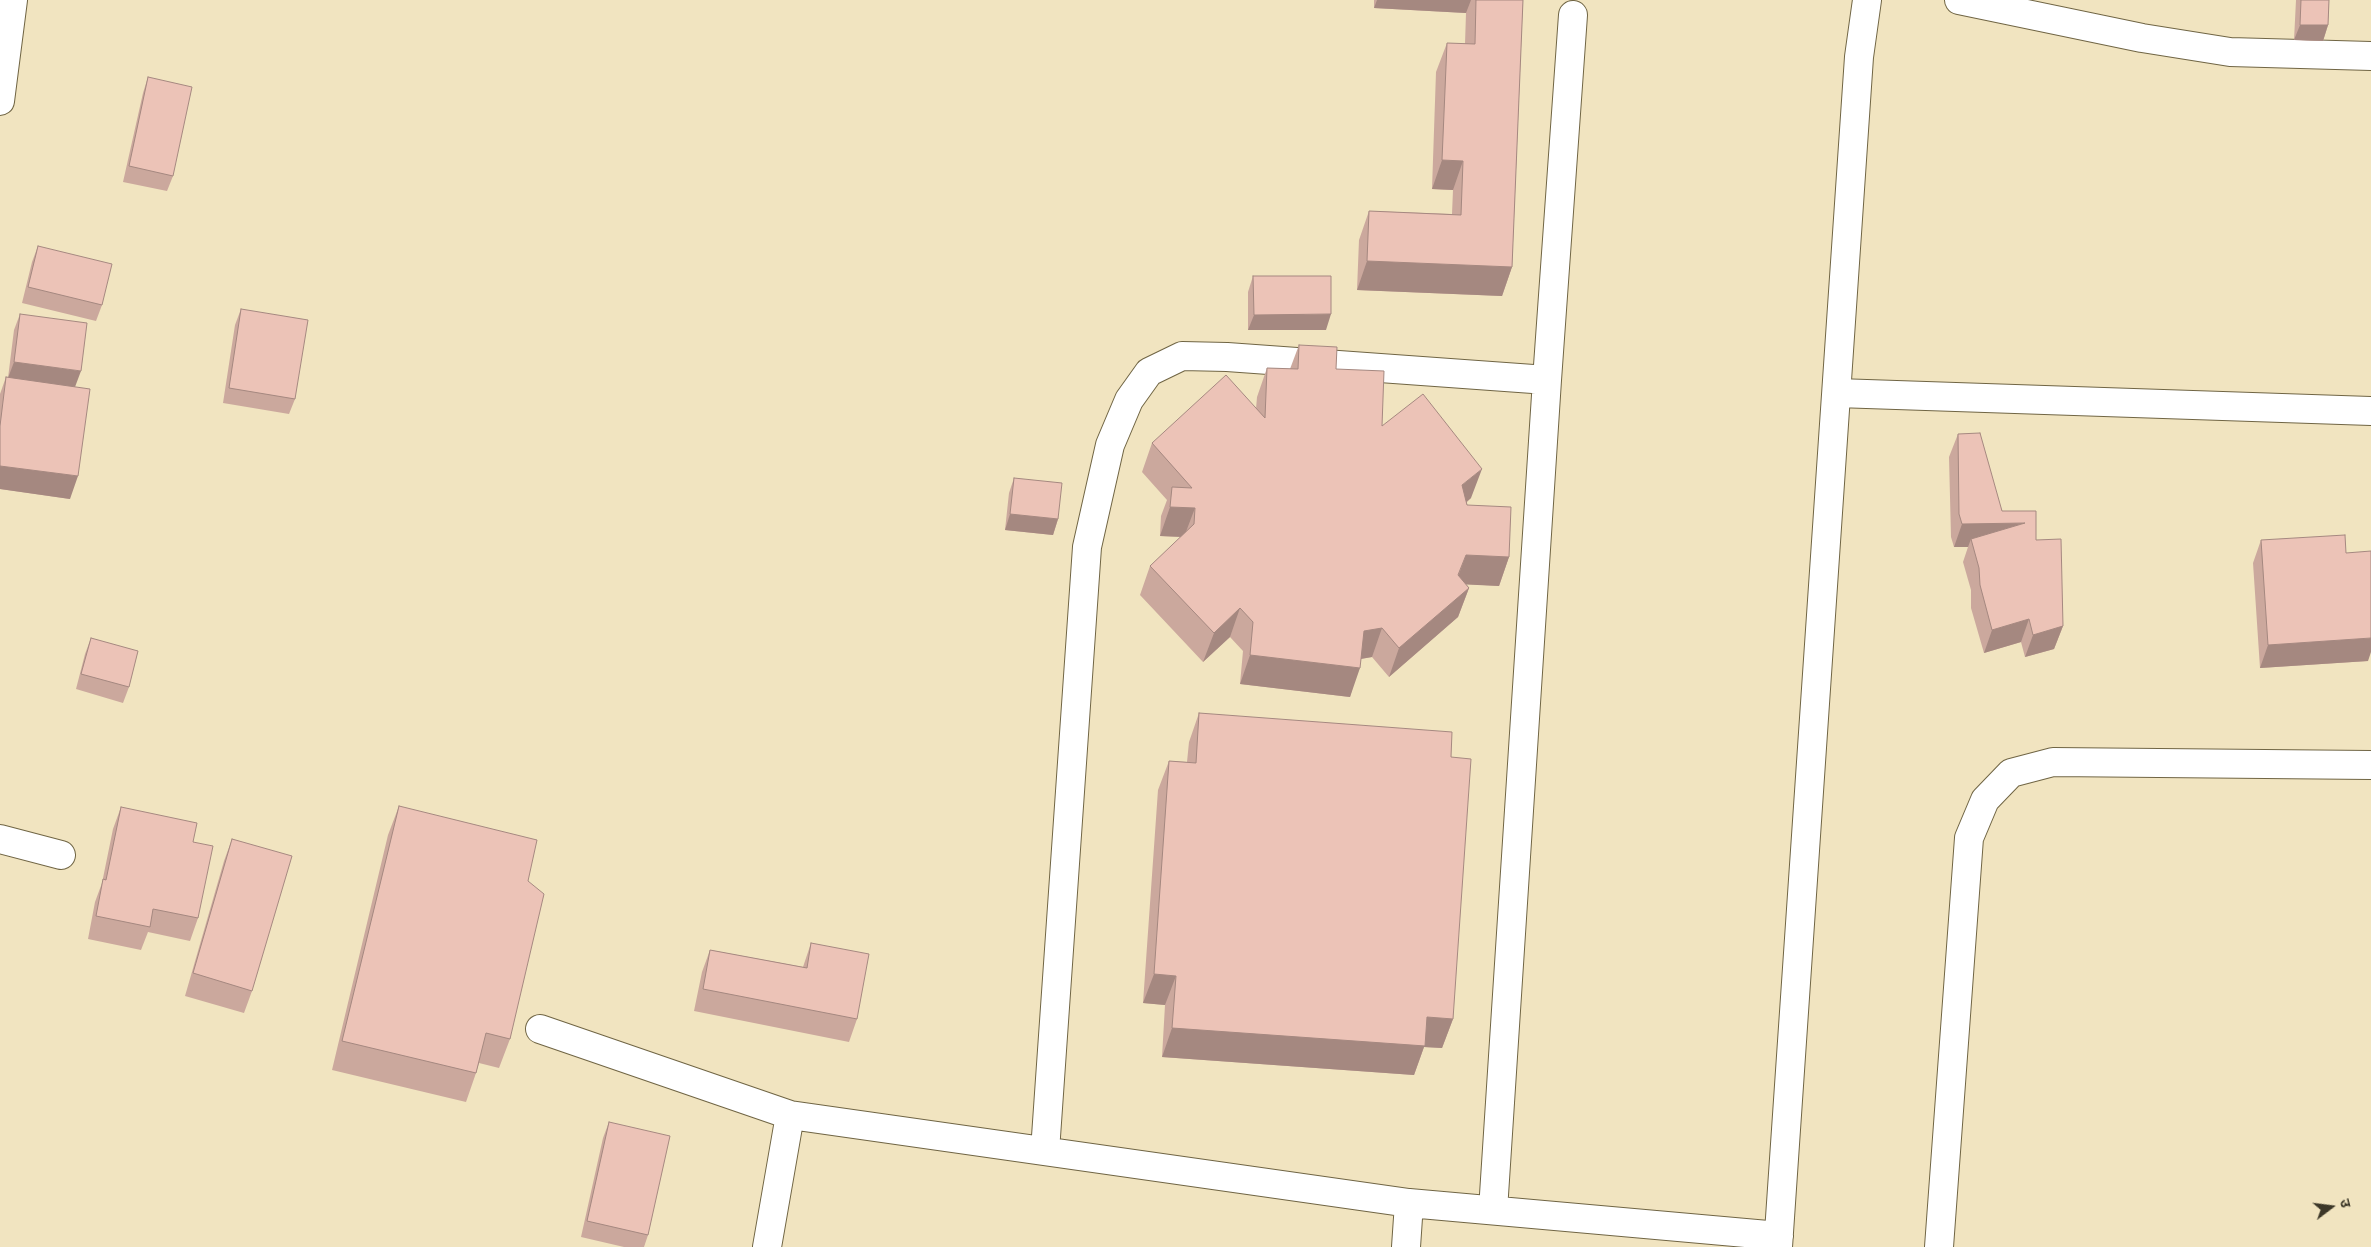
<!DOCTYPE html>
<html>
<head>
<meta charset="utf-8">
<style>
  body { margin:0 }
  #map { position:relative; width:2371px; height:1247px; overflow:hidden; background:#f1e4c0; font-family:Inter,"Noto Sans Devanagari",sans-serif }
  canvas { display:block }
  .north { position:absolute; left:2306px; top:1182px; width:50px; height:50px; -webkit-text-stroke:4px #f1e4c0; paint-order:stroke; rotate:75deg; font-size:14px; font-weight:700; line-height:20px; text-align:center; color:#3c3728 }
  .north::after { content:''; display:block; margin:auto; width:18px; height:22px; background:#3c3728; clip-path:polygon(50% 0,100% 100%,50% 72%,0 100%) }
</style>
</head>
<body>
<div id="map">
<canvas width="2371" height="1247"></canvas>
<div class="north">उ</div>
</div>
<script>
const g = document.querySelector('canvas').getContext('2d');
g.lineJoin = 'round';
const poly = rows => new Path2D(rows.map(r => 'M' + r).join(''));
function strokePath(path, color, width, dash) { g.strokeStyle = color; g.lineWidth = width; g.lineCap = dash ? 'butt' : 'round'; g.setLineDash(dash || []); g.stroke(path); }
function fill(path, color) { g.fillStyle = color; g.fill(path, 'evenodd'); }
const minor = poly([
  [1959,0,2142,38,2230,52,2371,56],
  [0,101,13,0],
  [1837,393,2371,411],
  [0,839,61,855],
  [540,1029,790,1115,1409,1203,1779,1236],
  [1045,1151,1087,547,1110,445,1129,400,1149,372,1182,356,1227,357,1547,380],
  [1493,1210,1547,380,1573,15],
  [767,1247,790,1115],
  [1406,1247,1409,1203],
  [1778,1247,1859,57,1867,0],
  [1939,1247,1969,838,1985,800,2011,773,2053,762,2371,765]
]);
strokePath(minor, '#706544', 30);
strokePath(minor, '#fff', 28);
fill(poly([
  [1374,0,1523,0,1512,267,1502,296,1357,290,1359,240,1369,211,1452,214,1453,190,1432,189,1436,72,1447,43,1465,44,1466,13,1374,8],
  [2296,0,2329,0,2328,25,2323,41,2294,40],
  [148,77,173,176,167,191,123,182,143,93],
  [38,246,102,305,96,321,22,303,32,262],
  [1253,276,1326,330,1248,330,1248,292],
  [241,309,295,399,289,414,223,403,235,325],
  [20,314,75,387,70,499,0,489,0,394,6,377,8,378,14,330],
  [1299,345,1336,369,1382,426,1471,498,1467,502,1467,505,1509,557,1499,586,1466,584,1469,588,1458,617,1389,677,1372,657,1361,659,1350,697,1240,684,1243,651,1230,637,1203,662,1140,595,1150,566,1181,537,1160,536,1161,516,1167,500,1142,472,1152,443,1256,409,1257,397,1267,368,1290,369],
  [1958,434,2002,511,2036,540,2063,626,2054,649,2025,657,2021,642,1984,653,1971,608,1971,590,1963,562,1968,547,1954,547,1951,537,1949,457],
  [1014,478,1058,519,1053,535,1005,530,1009,493],
  [2261,540,2346,553,2368,661,2260,668,2253,563],
  [91,638,129,687,123,703,76,689,85,654],
  [1199,713,1451,757,1453,1019,1442,1048,1424,1047,1414,1075,1162,1057,1165,1005,1143,1003,1158,790,1169,761,1187,762,1189,742],
  [399,806,528,881,510,1039,499,1068,479,1063,476,1073,466,1102,332,1070,388,835],
  [121,807,193,842,198,918,190,941,148,932,141,950,88,939,95,902,102,883,113,829],
  [232,839,252,991,244,1013,185,996,224,861],
  [811,943,857,1019,849,1042,694,1011,702,972,710,950,803,967],
  [609,1122,648,1235,644,1247,624,1247,581,1237,603,1138]
]), '#cba89d');
fill(poly([
  [1377,0,1471,0,1466,13,1374,8],
  [2300,25,2328,25,2323,41,2294,40],
  [1442,160,1463,161,1453,190,1432,189],
  [1367,261,1512,267,1502,296,1357,290],
  [1331,314,1326,330,1248,330,1254,315],
  [14,362,81,371,75,387,8,378],
  [0,466,78,476,70,499,0,489],
  [1482,469,1471,498,1452,514,1462,485],
  [1170,507,1195,508,1184,537,1160,536],
  [1010,514,1058,519,1053,535,1005,530],
  [2025,523,1971,539,1968,547,1954,547,1962,524],
  [1466,555,1509,557,1499,586,1456,584,1448,604],
  [1469,588,1458,617,1389,677,1399,648],
  [1240,608,1230,637,1203,662,1214,633],
  [2029,619,2021,642,1984,653,1992,630],
  [2063,626,2054,649,2025,657,2033,635],
  [1382,628,1372,657,1354,660,1364,631],
  [2371,638,2371,652,2368,661,2260,668,2268,645],
  [1250,655,1360,668,1350,697,1240,684],
  [1154,974,1176,976,1165,1005,1143,1003],
  [1427,1017,1453,1019,1442,1048,1424,1047,1414,1075,1162,1057,1172,1028]
]), '#a58880');
const building = poly([
  [1476,0,1523,0,1512,267,1367,261,1369,211,1461,215,1463,161,1442,160,1447,43,1475,44,1476,0],
  [2301,0,2329,0,2328,25,2300,25,2301,0],
  [148,77,192,87,173,176,129,166,148,77],
  [38,246,112,264,102,305,28,287,38,246],
  [1253,276,1331,276,1331,314,1254,315,1253,276],
  [241,309,308,320,295,399,229,388,241,309],
  [20,314,87,323,81,371,14,362,20,314],
  [1299,345,1337,347,1336,369,1384,371,1382,426,1423,394,1482,469,1462,485,1467,505,1511,507,1509,557,1466,555,1458,575,1469,588,1399,648,1382,628,1364,631,1360,668,1250,655,1253,622,1240,608,1214,633,1150,566,1194,524,1195,508,1170,507,1172,487,1192,488,1152,443,1226,375,1265,418,1267,368,1298,369,1299,345],
  [6,377,90,389,78,476,0,466,0,426,6,377],
  [1980,433,2002,511,2036,511,2036,540,2061,539,2063,626,2033,635,2029,619,1992,630,1980,585,1979,568,1971,539,2025,523,1962,524,1959,514,1958,434,1980,433],
  [1014,478,1062,483,1058,519,1010,514,1014,478],
  [2345,535,2346,553,2371,551,2371,638,2268,645,2261,540,2345,535],
  [91,638,138,651,129,687,81,674,91,638],
  [1199,713,1452,732,1451,757,1471,759,1453,1019,1427,1017,1425,1046,1172,1028,1176,976,1154,974,1169,761,1196,763,1199,713],
  [399,806,537,840,528,881,544,894,510,1039,486,1033,476,1073,342,1041,399,806],
  [121,807,197,823,193,842,213,846,198,918,153,909,150,927,96,916,103,879,106,880,121,807],
  [232,839,292,856,252,991,193,973,232,839],
  [811,943,869,954,857,1019,703,989,710,950,807,968,811,943],
  [609,1122,670,1136,648,1235,587,1221,609,1122]
]);
fill(building, '#ecc3b7');
strokePath(building, '#a58880', 1);
</script>
</body>
</html>
